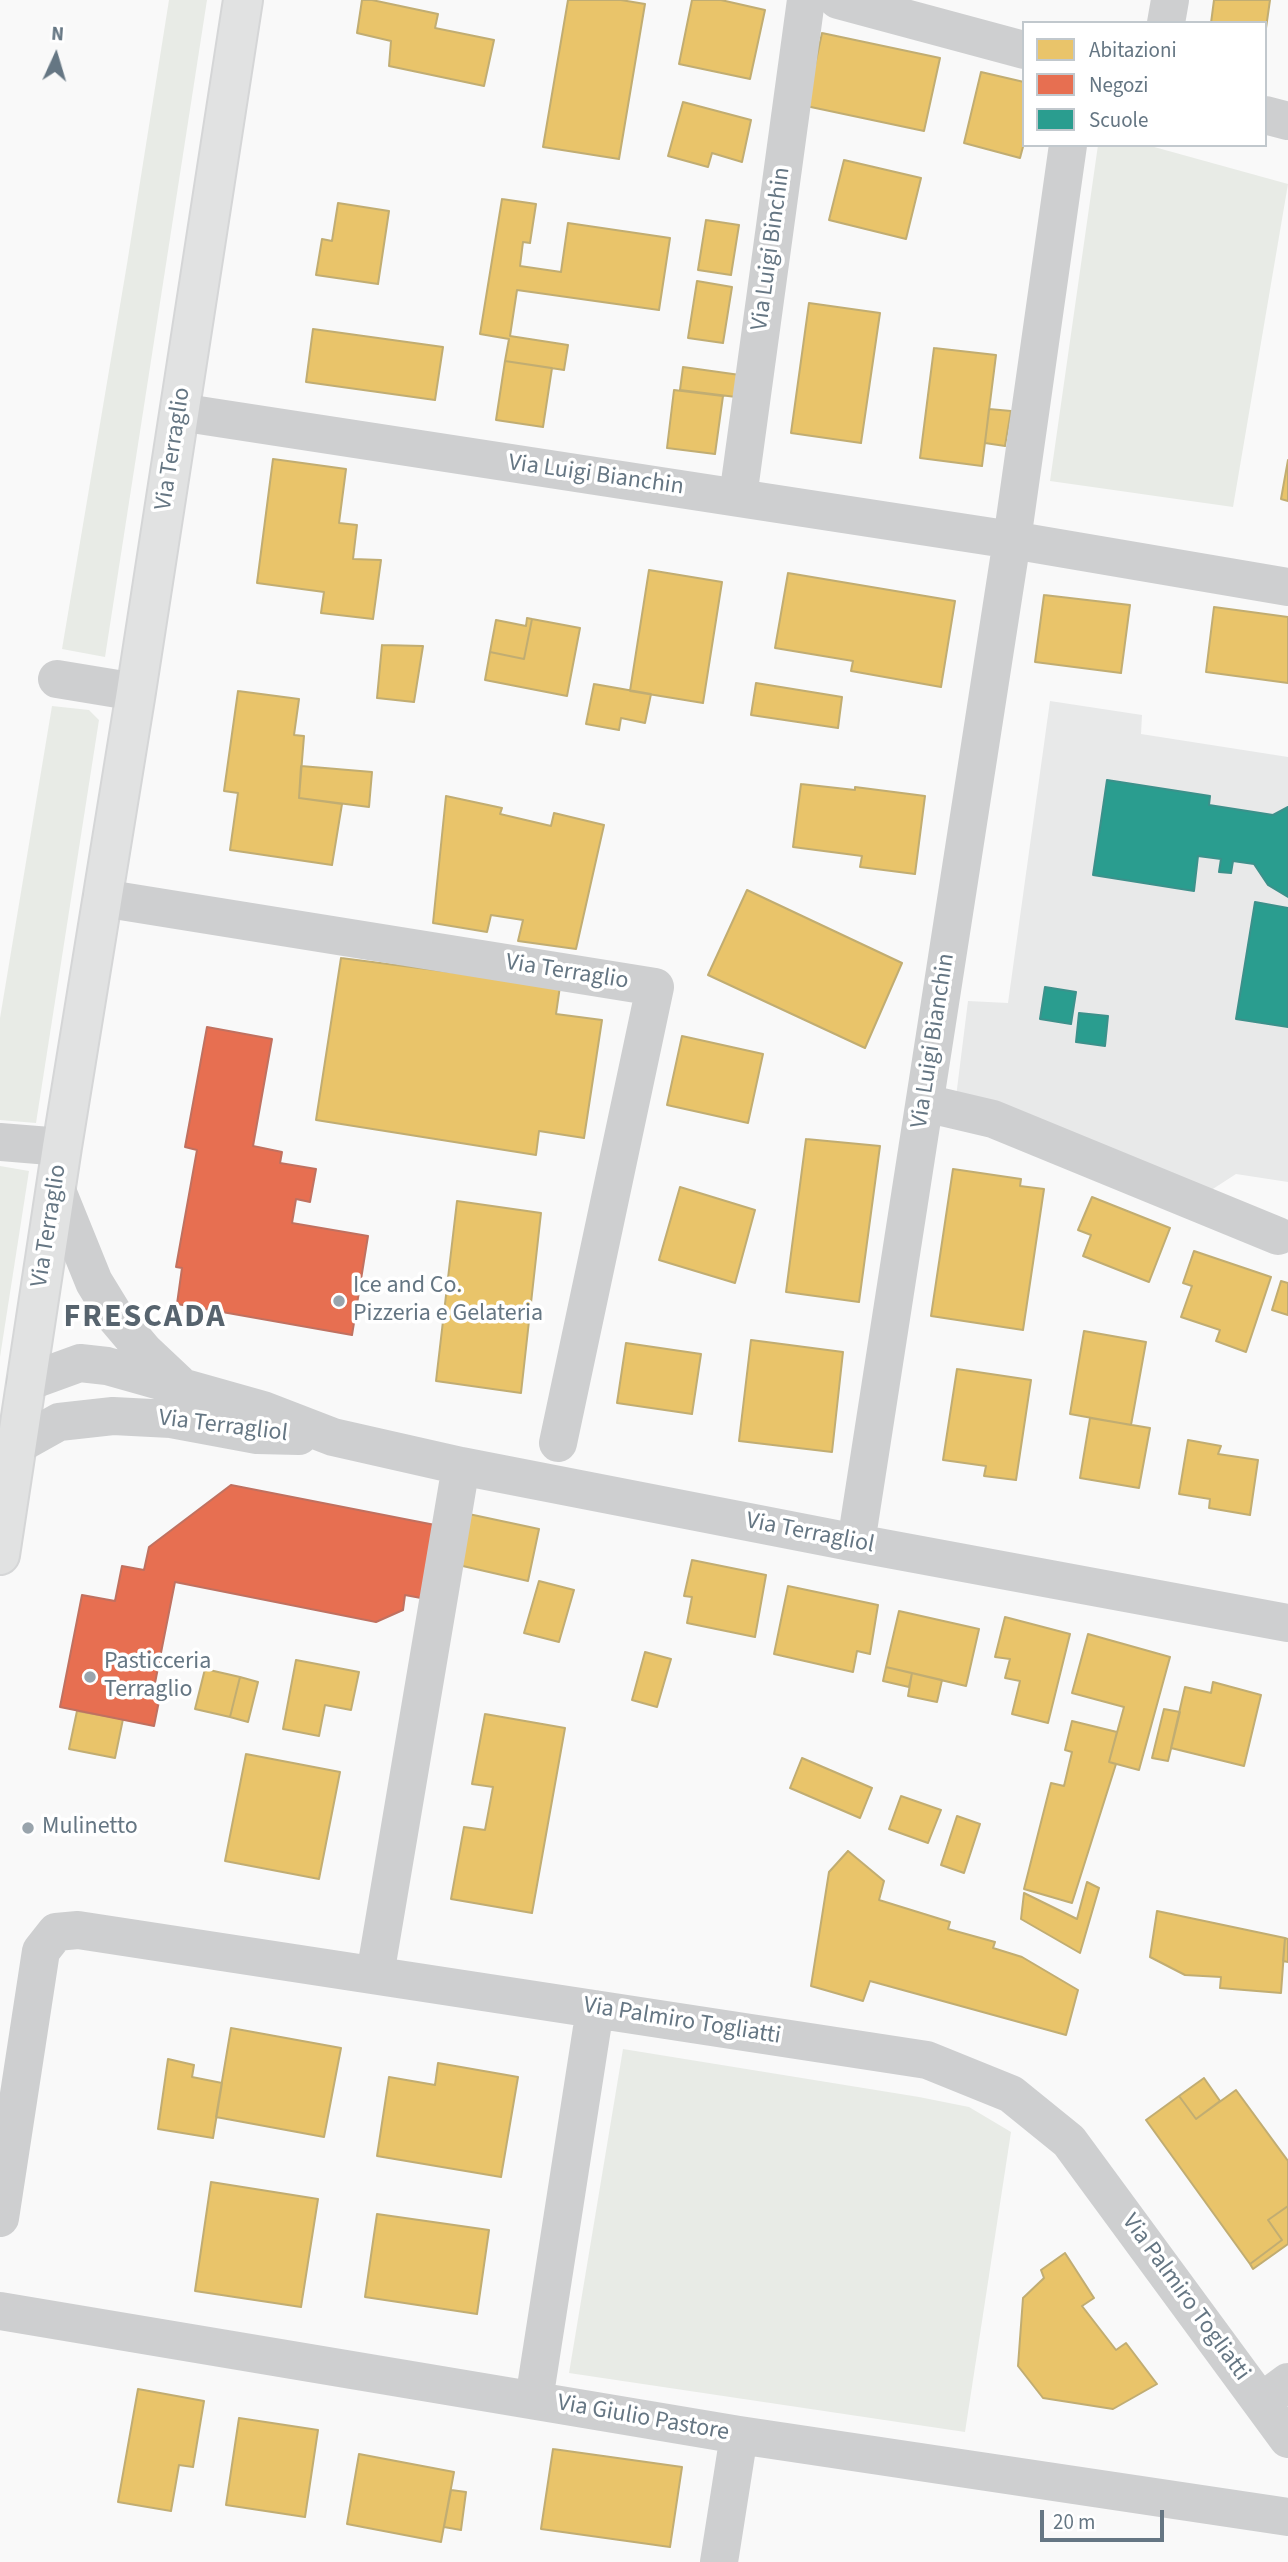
<!DOCTYPE html>
<html>
<head>
<meta charset="utf-8">
<style>
  body { margin:0 }
  #map { position:relative; width:1288px; height:2562px; overflow:hidden; background:#f9f9f9; font-family:"Source Sans 3",sans-serif }
  canvas { display:block }
  .legend { position:absolute; left:1022px; top:21px; width:245px; height:126px; box-sizing:border-box; background:#fff; border:2px solid #c1c8cd; margin:0; padding:9px 12px; list-style:none; font-size:21px; color:#657683 }
  .legend li { display:flex; align-items:center; gap:14px; height:35px }
  .legend b { width:35px; border:2px solid #c1c8cd }
  .north { position:absolute; left:21px; top:21px; width:70px; height:70px; -webkit-text-stroke:5px #fff; paint-order:stroke; rotate:4deg; font-size:19px; font-weight:700; line-height:28px; text-align:center; color:#657683 }
  .north::after { content:''; display:block; margin:auto; width:24px; height:32px; background:#657683; clip-path:polygon(50% 0,100% 100%,50% 72%,0 100%) }
  .scale { position:absolute; left:1040px; top:2510px; width:124px; height:32px; box-sizing:border-box; border:4px solid #657683; border-top:0; padding-left:9px; font-size:21px; line-height:24px; white-space:nowrap; color:#657683; -webkit-text-stroke:5px #fff; paint-order:stroke }
</style>
</head>
<body>
<div id="map">
<canvas width="1288" height="2562"></canvas>
<ul class="legend">
<li><b style="height:19px;background:#e9c46a"></b>Abitazioni</li>
<li><b style="height:19px;background:#e76f51"></b>Negozi</li>
<li><b style="height:19px;background:#2a9d8f"></b>Scuole</li>
</ul>
<div class="north">N</div>
<div class="scale">20 m</div>
</div>
<script>
const g = document.querySelector('canvas').getContext('2d');
g.lineJoin = 'round';
function fill(path, color) { g.fillStyle = color; g.fill(path, 'evenodd'); }
const poly = rows => new Path2D(rows.map(r => 'M' + r).join(''));
function strokePath(path, color, width, dash) { g.strokeStyle = color; g.lineWidth = width; g.lineCap = dash ? 'butt' : 'round'; g.setLineDash(dash || []); g.stroke(path); }
function write(font, color, halo, rows, align = 'center') {
  g.font = font + ' "Source Sans 3",sans-serif'; g.lineWidth = 7; g.setLineDash([]); g.textBaseline = 'middle'; g.strokeStyle = halo; g.fillStyle = color; for (const [text, x, y, turn = 0] of rows) {
    g.save(); g.translate(x, y); g.rotate((+turn || 0) * Math.PI / 180); g.textAlign = isNaN(turn) ? turn : align; if (halo) g.strokeText(text, 0, 0); g.fillText(text, 0, 0); g.restore();
  }
}
fill(poly([
  [1050,701,1142,715,1141,734,1288,757,1288,1182,1236,1174,1202,1196,956,1097,968,1001,1008,1003]
]), '#e8e9e9');
fill(poly([
  [169,0,207,0,105,657,62,649,127,264],
  [1098,145,1147,145,1288,184,1233,507,1050,481],
  [52,706,89,710,99,720,36,1123,0,1120,0,1018],
  [0,1166,29,1171,0,1357],
  [623,2049,919,2097,969,2107,1011,2132,965,2432,569,2373]
]), '#e8ebe6');
const homes = poly([
  [362,0,372,0,438,14,435,28,494,40,484,86,389,66,391,41,357,33,362,0],
  [568,0,621,0,645,4,619,159,543,147,568,0],
  [692,0,721,0,765,10,750,79,679,64,692,0],
  [1214,0,1270,0,1265,35,1265,23,1211,23,1214,0],
  [822,33,940,58,924,131,806,106,822,33],
  [981,72,1024,82,1024,143,1020,158,964,143,981,72],
  [683,102,751,120,742,162,712,153,708,167,668,156,683,102],
  [844,160,921,178,906,239,829,220,844,160],
  [502,199,536,204,530,243,523,242,520,266,561,272,568,223,670,238,659,310,517,290,510,336,568,345,564,370,505,361,509,339,480,334,502,199],
  [338,203,389,211,378,284,316,275,322,239,332,241,338,203],
  [706,220,739,225,731,275,698,270,706,220],
  [697,281,732,287,723,343,688,338,697,281],
  [809,303,880,313,861,443,791,433,809,303],
  [313,329,443,347,435,400,306,382,313,329],
  [934,348,996,355,982,466,920,458,934,348],
  [505,361,552,368,543,427,496,420,505,361],
  [683,367,740,375,736,397,680,390,683,367],
  [674,390,723,396,715,454,667,448,674,390],
  [989,409,1011,411,1005,446,985,443,989,409],
  [273,459,346,469,339,523,357,525,353,559,381,560,373,619,321,613,324,592,257,583,273,459],
  [1288,460,1288,501,1281,499,1288,460],
  [649,570,722,582,703,703,630,691,649,570],
  [788,573,955,601,941,687,851,671,853,661,775,648,788,573],
  [1044,595,1130,605,1121,673,1035,662,1044,595],
  [1214,607,1288,617,1288,683,1206,672,1214,607],
  [527,618,532,619,524,659,490,652,496,620,526,626,527,618],
  [532,619,580,628,567,696,485,680,490,652,524,659,532,619],
  [382,645,423,646,414,702,377,698,382,645],
  [756,683,842,697,838,728,751,715,756,683],
  [594,684,651,694,645,723,621,718,619,730,586,724,594,684],
  [238,691,299,699,294,735,304,736,299,798,342,804,332,865,230,850,238,793,224,791,238,691],
  [301,766,372,772,369,807,299,798,301,766],
  [801,784,855,790,855,787,925,796,915,874,860,867,862,856,793,847,801,784],
  [446,796,502,808,500,814,551,826,554,813,604,825,576,949,518,941,523,920,491,915,487,932,433,923,446,796],
  [747,890,902,963,865,1048,708,975,747,890],
  [341,958,560,986,556,1014,602,1020,584,1138,539,1131,536,1155,316,1120,341,958],
  [682,1036,763,1054,748,1123,667,1105,682,1036],
  [806,1139,880,1146,859,1302,786,1292,806,1139],
  [953,1169,1021,1179,1020,1186,1044,1189,1023,1330,931,1316,953,1169],
  [680,1187,755,1210,735,1283,659,1260,680,1187],
  [1092,1197,1170,1228,1149,1282,1083,1256,1091,1235,1078,1230,1092,1197],
  [457,1201,541,1213,521,1393,436,1381,457,1201],
  [1194,1251,1271,1277,1246,1352,1216,1341,1220,1330,1181,1317,1192,1286,1183,1283,1194,1251],
  [1281,1281,1288,1283,1288,1315,1272,1310,1281,1281],
  [1084,1331,1146,1342,1131,1425,1070,1414,1084,1331],
  [751,1340,843,1352,832,1452,739,1441,751,1340],
  [626,1343,701,1354,692,1414,617,1403,626,1343],
  [957,1369,1031,1380,1016,1480,984,1476,986,1466,943,1460,957,1369],
  [1090,1418,1150,1428,1139,1488,1080,1478,1090,1418],
  [1188,1440,1221,1446,1218,1454,1258,1460,1250,1515,1209,1508,1210,1499,1179,1494,1188,1440],
  [464,1513,539,1529,528,1581,454,1564,464,1513],
  [692,1560,766,1575,755,1637,687,1623,692,1597,684,1596,692,1560],
  [539,1581,574,1590,559,1642,524,1633,539,1581],
  [788,1586,878,1605,870,1654,857,1651,853,1672,774,1654,788,1586],
  [899,1611,979,1629,966,1686,886,1667,899,1611],
  [1005,1617,1070,1634,1048,1723,1012,1714,1020,1681,1005,1678,1010,1659,995,1657,1005,1617],
  [1088,1634,1170,1657,1139,1770,1109,1762,1124,1707,1072,1693,1088,1634],
  [645,1652,671,1659,657,1707,632,1700,645,1652],
  [296,1660,359,1672,351,1710,325,1705,319,1736,283,1729,296,1660],
  [886,1667,912,1673,909,1687,883,1681,886,1667],
  [205,1669,240,1677,230,1717,195,1709,205,1669],
  [912,1673,942,1680,937,1702,908,1696,912,1673],
  [240,1677,258,1682,248,1722,230,1717,240,1677],
  [1213,1682,1261,1695,1244,1766,1171,1748,1185,1687,1211,1693,1213,1682],
  [1164,1709,1180,1712,1168,1761,1152,1758,1164,1709],
  [77,1711,123,1719,115,1758,69,1749,77,1711],
  [485,1714,565,1728,532,1913,451,1899,464,1827,485,1830,493,1787,472,1784,485,1714],
  [1072,1721,1117,1732,1109,1762,1116,1764,1072,1903,1024,1889,1051,1783,1064,1786,1072,1752,1065,1750,1072,1721],
  [246,1754,340,1772,319,1879,225,1861,246,1754],
  [802,1758,872,1788,860,1818,790,1788,802,1758],
  [901,1796,941,1810,928,1843,889,1829,901,1796],
  [957,1816,980,1824,964,1873,941,1865,957,1816],
  [848,1851,884,1881,879,1900,950,1922,948,1929,995,1942,993,1948,1022,1957,1078,1990,1066,2035,870,1981,863,2001,811,1986,829,1872,848,1851],
  [1087,1882,1099,1888,1080,1953,1021,1919,1024,1893,1077,1919,1087,1882],
  [1157,1911,1285,1938,1281,1993,1220,1988,1221,1977,1185,1975,1150,1957,1157,1911],
  [1285,1938,1288,1939,1288,1962,1283,1961,1285,1938],
  [231,2028,341,2048,324,2137,216,2117,231,2028],
  [168,2059,194,2065,192,2077,222,2083,213,2138,158,2129,168,2059],
  [438,2063,518,2077,501,2177,377,2156,389,2077,435,2085,438,2063],
  [1204,2078,1220,2101,1196,2119,1179,2096,1204,2078],
  [1236,2090,1288,2161,1288,2206,1268,2220,1282,2240,1250,2264,1146,2120,1179,2096,1196,2119,1236,2090],
  [211,2182,318,2199,301,2307,195,2291,211,2182],
  [1288,2206,1288,2244,1253,2269,1250,2264,1282,2240,1268,2220,1288,2206],
  [377,2214,489,2230,477,2314,365,2297,377,2214],
  [1065,2253,1094,2298,1082,2306,1116,2350,1126,2343,1157,2384,1113,2409,1043,2398,1018,2366,1023,2298,1044,2278,1041,2270,1065,2253],
  [138,2389,204,2401,193,2467,179,2465,171,2511,118,2502,138,2389],
  [239,2418,318,2430,305,2517,226,2505,239,2418],
  [553,2449,682,2467,670,2547,541,2529,553,2449],
  [359,2454,454,2472,441,2542,347,2524,359,2454],
  [451,2490,466,2492,461,2530,444,2527,451,2490]
]);
fill(homes, '#e9c46a');
strokePath(homes, '#c1ad72', 2);
const shops = poly([
  [207,1027,272,1039,253,1146,282,1152,280,1163,316,1169,310,1202,296,1199,292,1223,368,1236,352,1335,177,1304,182,1268,176,1267,197,1150,185,1147,207,1027],
  [231,1485,435,1525,421,1598,405,1595,403,1610,376,1622,175,1582,154,1688,161,1691,154,1726,60,1707,82,1595,115,1601,122,1566,144,1570,149,1547,231,1485]
]);
fill(shops, '#e76f51');
strokePath(shops, '#c07160', 2);
const schools = poly([
  [1107,780,1210,796,1209,805,1273,815,1288,807,1288,897,1268,885,1254,864,1233,861,1231,873,1219,872,1221,859,1198,856,1194,891,1093,875,1107,780],
  [1255,902,1288,908,1288,1027,1236,1019,1255,902],
  [1045,987,1076,992,1071,1024,1040,1019,1045,987],
  [1079,1013,1108,1016,1105,1046,1076,1042,1079,1013]
]);
fill(schools, '#2a9d8f');
strokePath(schools, '#3c918b', 2);
const major = poly([
  [0,1555,62,1147,136,692,243,0]
]);
strokePath(major, '#d5d6d7', 42);
strokePath(poly([
  [838,0,1024,50],
  [1166,23,1170,0],
  [1265,115,1288,121],
  [179,412,1012,540,1288,587],
  [738,497,806,0],
  [57,679,136,692],
  [102,898,655,987,558,1443],
  [925,1103,993,1119,1278,1236],
  [0,1142,62,1147],
  [56,1188,94,1282,116,1318,144,1351,178,1383],
  [25,1383,80,1363,107,1366,263,1410,333,1437,461,1466,856,1543,1288,1623],
  [16,1446,59,1422,113,1416,171,1419,257,1435,299,1436],
  [856,1543,1012,540,1068,145],
  [375,1975,461,1466],
  [0,2218,41,1951,56,1932,78,1930,927,2060,1011,2094,1069,2141,1288,2439],
  [0,2311,739,2435,1288,2517],
  [534,2400,595,2009],
  [1261,2402,1288,2382],
  [719,2562,739,2435]
]), '#cecfd0', 38);
strokePath(major, '#e1e2e2', 38);
for (const [x, y, r, color] of [
  [339,1301,7,"#99a4ac"],
  [90,1677,7,"#99a4ac"],
  [28,1828,7,"#99a4ac"]
]) { const dot = new Path2D(); dot.arc(x, y, r, 0, 2 * Math.PI); g.fillStyle = color; g.fill(dot); strokePath(dot, '#fff', 2.5); }
write('24px', '#657683', '#fff', [
  ["Via Luigi Binchin",772,249,-82],
  ["Via Terraglio",174,449,-81],
  ["Via Luigi Bianchin",596,476,8],
  ["Via Terraglio",567,973,9],
  ["Via Luigi Bianchin",934,1041,-81],
  ["Via Terraglio",50,1226,-81],
  ["Via Terragliol",223,1427,7],
  ["Via Terragliol",810,1534,11],
  ["Via Palmiro Togliatti",682,2022,9],
  ["Via Palmiro Togliatti",1185,2298,54],
  ["Via Giulio Pastore",643,2419,10]
]);
write('24px', '#657683', '#fff', [
  ["Ice and Co.",353,1287],
  ["Pizzeria e Gelateria",353,1315],
  ["Pasticceria",104,1663],
  ["Terraglio",104,1691],
  ["Mulinetto",42,1828]
], 'left');
g.letterSpacing = '2px';
write('bold 32px', '#57646e', '#fff', [
  ["FRESCADA",145,1319]
]);
g.letterSpacing = '0px';
</script>
</body>
</html>
